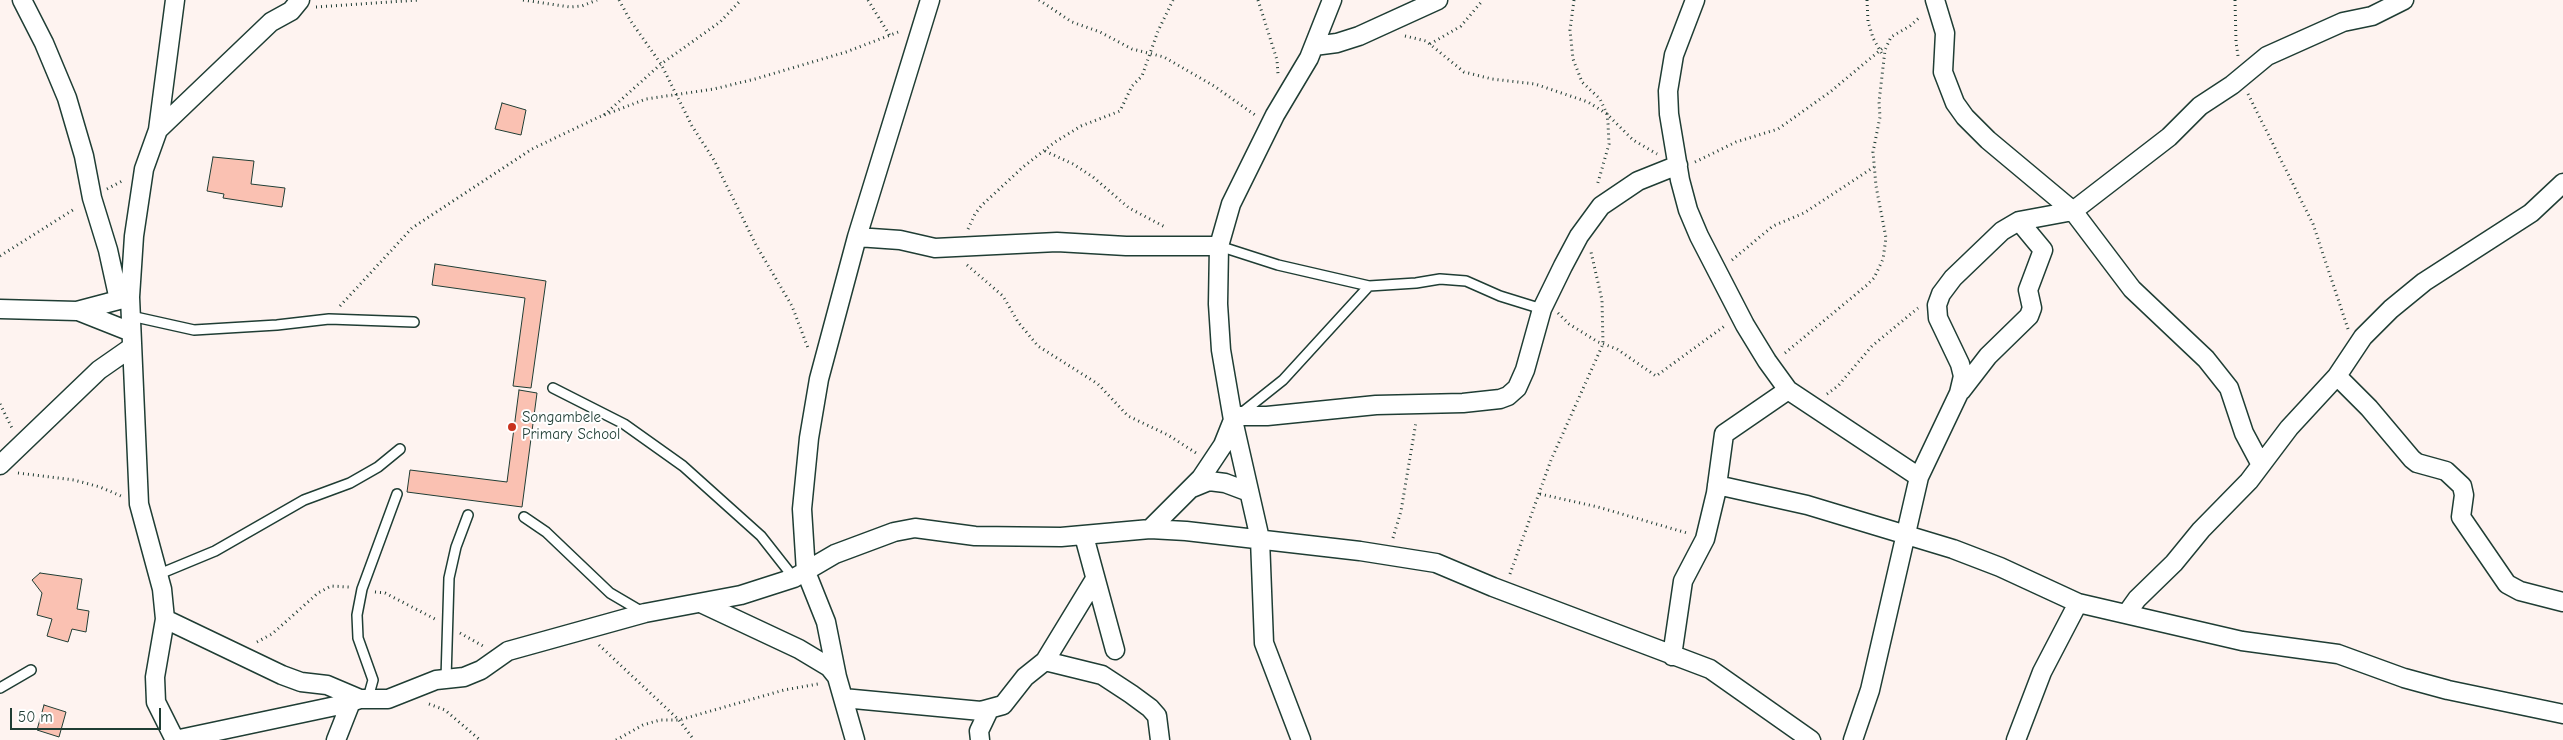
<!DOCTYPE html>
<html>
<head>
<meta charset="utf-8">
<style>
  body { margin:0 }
  #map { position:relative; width:2563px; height:740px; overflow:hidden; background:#fef3f0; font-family:"Comic Neue",sans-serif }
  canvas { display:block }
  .scale { position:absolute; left:10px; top:708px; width:151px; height:22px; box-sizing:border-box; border:2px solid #1f3d34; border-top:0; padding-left:6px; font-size:15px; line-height:18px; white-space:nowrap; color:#1f3d34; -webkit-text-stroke:4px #fff; paint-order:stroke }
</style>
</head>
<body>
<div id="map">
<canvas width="2563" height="740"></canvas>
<div class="scale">50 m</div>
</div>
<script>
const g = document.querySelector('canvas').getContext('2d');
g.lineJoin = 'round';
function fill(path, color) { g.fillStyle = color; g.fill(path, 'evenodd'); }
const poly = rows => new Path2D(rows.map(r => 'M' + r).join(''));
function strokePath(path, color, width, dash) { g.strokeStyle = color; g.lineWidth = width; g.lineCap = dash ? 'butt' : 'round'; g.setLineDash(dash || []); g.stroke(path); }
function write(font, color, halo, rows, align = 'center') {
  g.font = font + ' "Comic Neue",sans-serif'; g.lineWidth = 4; g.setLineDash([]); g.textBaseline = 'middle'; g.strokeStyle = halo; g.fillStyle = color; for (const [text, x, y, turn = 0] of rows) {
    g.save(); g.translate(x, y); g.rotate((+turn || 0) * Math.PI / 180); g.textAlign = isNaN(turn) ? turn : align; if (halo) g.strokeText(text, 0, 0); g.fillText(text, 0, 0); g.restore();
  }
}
const building = poly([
  [502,103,526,110,521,135,495,129,502,103],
  [213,157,254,161,251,184,285,188,282,207,223,198,224,194,207,191,213,157],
  [435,264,546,281,531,388,513,386,525,298,432,285,435,264],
  [519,390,537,393,522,507,407,492,410,470,507,482,519,390],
  [40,573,82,579,77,609,89,611,86,632,72,629,68,642,47,636,52,619,37,615,42,593,32,580,40,573],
  [44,705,66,712,59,737,37,730,44,705]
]);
fill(building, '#fac1b2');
strokePath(building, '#1f3d34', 1);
const service = poly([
  [1219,246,1278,265,1369,286,1416,283,1440,279,1466,281,1500,296,1542,309],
  [131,316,194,330,277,325,329,319,414,322],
  [553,388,624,424,683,466,761,536,794,578],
  [1239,415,1283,380,1369,286],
  [524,517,546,532,610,593,644,613],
  [157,575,215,551,304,500,350,483,378,467,400,449],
  [446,679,449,578,456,547,468,515],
  [0,688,31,670],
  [368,698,373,680,358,638,357,615,362,589,397,494]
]);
const minor = poly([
  [22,0,44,43,67,98,84,156,92,198,108,250,119,300],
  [175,0,158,130,144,169,134,236,130,297,139,504,162,589,165,619,155,677,156,702,175,740],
  [1695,0,1674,55,1668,91,1669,114,1680,180,1688,210,1699,236,1745,325,1767,361,1788,390,1919,477],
  [1935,0,1945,33,1943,72,1955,103,1965,117,1988,140,2073,211,2132,289,2206,359,2229,388,2244,433,2260,463],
  [1314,46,1337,43,1359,36,1438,0],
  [158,130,271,22,291,11,300,0],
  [857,237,900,240,935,248,1057,242,1126,246,1219,246],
  [0,309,77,311,130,297],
  [78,311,131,332],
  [2337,376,2369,408,2412,459,2417,463,2446,471,2462,486,2464,495,2461,517,2507,584,2520,591,2563,602],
  [1961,391,1988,356,2029,316,2032,308,2028,290,2043,250,2019,221],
  [1233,416,1267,416,1376,405,1463,403,1500,399,1508,396,1517,388,1525,370,1542,309,1563,266,1579,236,1601,206,1638,181,1678,165],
  [0,465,99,370,132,347],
  [1717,485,1807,505,1953,549,2000,567,2078,603,2242,641,2338,654,2404,678,2448,690,2563,714],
  [1192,488,1209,481,1225,483,1249,492],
  [1150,529,1201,478,1223,445,1233,420],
  [1084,536,1115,650],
  [703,604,799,649,829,667,837,677],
  [2127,613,2137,599,2174,563,2201,530,2249,481,2289,428,2337,376,2363,337,2391,309,2424,282,2531,213,2563,183],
  [165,619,282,675,301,682,327,685,360,699,388,699,436,680,464,677,481,670,508,651,645,613,741,595,794,578,835,554,894,532,915,528,975,536,1061,537,1150,529,1186,531,1360,551,1436,563,1493,587,1710,669,1811,740],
  [1672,656,1683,581,1705,539,1716,493,1724,434,1788,390],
  [1045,661,1102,675,1131,694,1150,708,1157,716,1160,740],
  [843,698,981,711,1003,705,1025,677,1045,661,1095,579],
  [175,740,345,704,360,699],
  [336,740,351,702],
  [855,740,837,677,826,622,806,572,802,509,809,438,819,379,857,237,930,0],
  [980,740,979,731,989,710],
  [1301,740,1264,643,1260,539,1233,420,1221,350,1218,304,1219,246,1231,204,1275,115,1309,58,1332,0],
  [1853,740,1870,690,1919,477,1959,393,1963,376,1960,364,1938,318,1937,305,1941,294,1953,278,2002,231,2019,221,2073,211,2169,137,2200,106,2232,85,2267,56,2343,22,2372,16,2404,0],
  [2016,740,2042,672,2078,603]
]);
strokePath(service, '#1f3d34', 12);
strokePath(minor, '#1f3d34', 21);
strokePath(poly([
  [523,0,570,7,582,6,597,0],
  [619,0,630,20,661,64,692,126,714,160,756,245,792,306,808,348],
  [868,0,890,36],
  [1039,0,1072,22,1100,32,1132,49,1164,57,1214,86,1255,115],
  [1258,0,1277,60,1278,74],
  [1574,0,1570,30,1573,59,1582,82,1600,99,1607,114,1608,124,1609,144,1597,186],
  [1867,0,1868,21,1873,38,1883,56],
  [2235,0,2236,42,2238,56],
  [316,7,419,0],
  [1405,36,1426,41,1464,72,1492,79,1535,84,1588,102,1607,114,1633,140,1657,154],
  [1430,44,1461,26,1483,0],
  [2248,94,2313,224,2348,329],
  [604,115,661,64,720,22,741,0],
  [1045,151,1073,164,1093,177,1129,208,1165,227],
  [1695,162,1736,142,1778,129,1830,92,1884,47],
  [107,189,124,180],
  [968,229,975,214,981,206,1023,167,1055,142,1081,126,1120,111,1132,86,1142,76,1158,31,1173,0],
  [0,256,76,208],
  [1732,260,1773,226,1804,213,1874,167],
  [967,265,1003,296,1018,322,1038,346,1098,384,1128,416,1168,435,1196,453],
  [340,306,412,228,532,149,599,117,646,99,714,89,755,79,846,52,901,31],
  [1558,313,1569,324,1598,342,1617,349,1656,376,1726,325],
  [1785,353,1867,285,1874,278,1883,259,1886,238,1876,186,1873,152,1880,117,1879,102,1885,50,1891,37,1910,26,1921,16],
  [1827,394,1838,386,1872,346,1918,308],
  [0,404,12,428],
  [18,473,74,480,100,487,121,496],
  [1540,494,1598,507,1687,533],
  [1393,538,1401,511,1416,422],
  [1510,574,1551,460,1603,344,1602,300,1591,252],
  [375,592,385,593,435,619],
  [460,633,483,646],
  [257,642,272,634,318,593,331,586,349,587],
  [599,645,679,720,694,740],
  [429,704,445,710,480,740],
  [616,740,643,725,660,720,679,720,784,690,818,684]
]), '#1f3d34', 3, [1, 4]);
strokePath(service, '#fff', 9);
strokePath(minor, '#fff', 18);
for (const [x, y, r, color] of [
  [512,427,5,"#c8321e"]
]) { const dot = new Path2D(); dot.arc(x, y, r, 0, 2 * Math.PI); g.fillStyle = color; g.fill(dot); strokePath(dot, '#fff', 2); }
write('15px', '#1f3d34', '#fff', [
  ["Songambele",522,418],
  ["Primary School",522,435]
], 'left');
</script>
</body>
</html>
